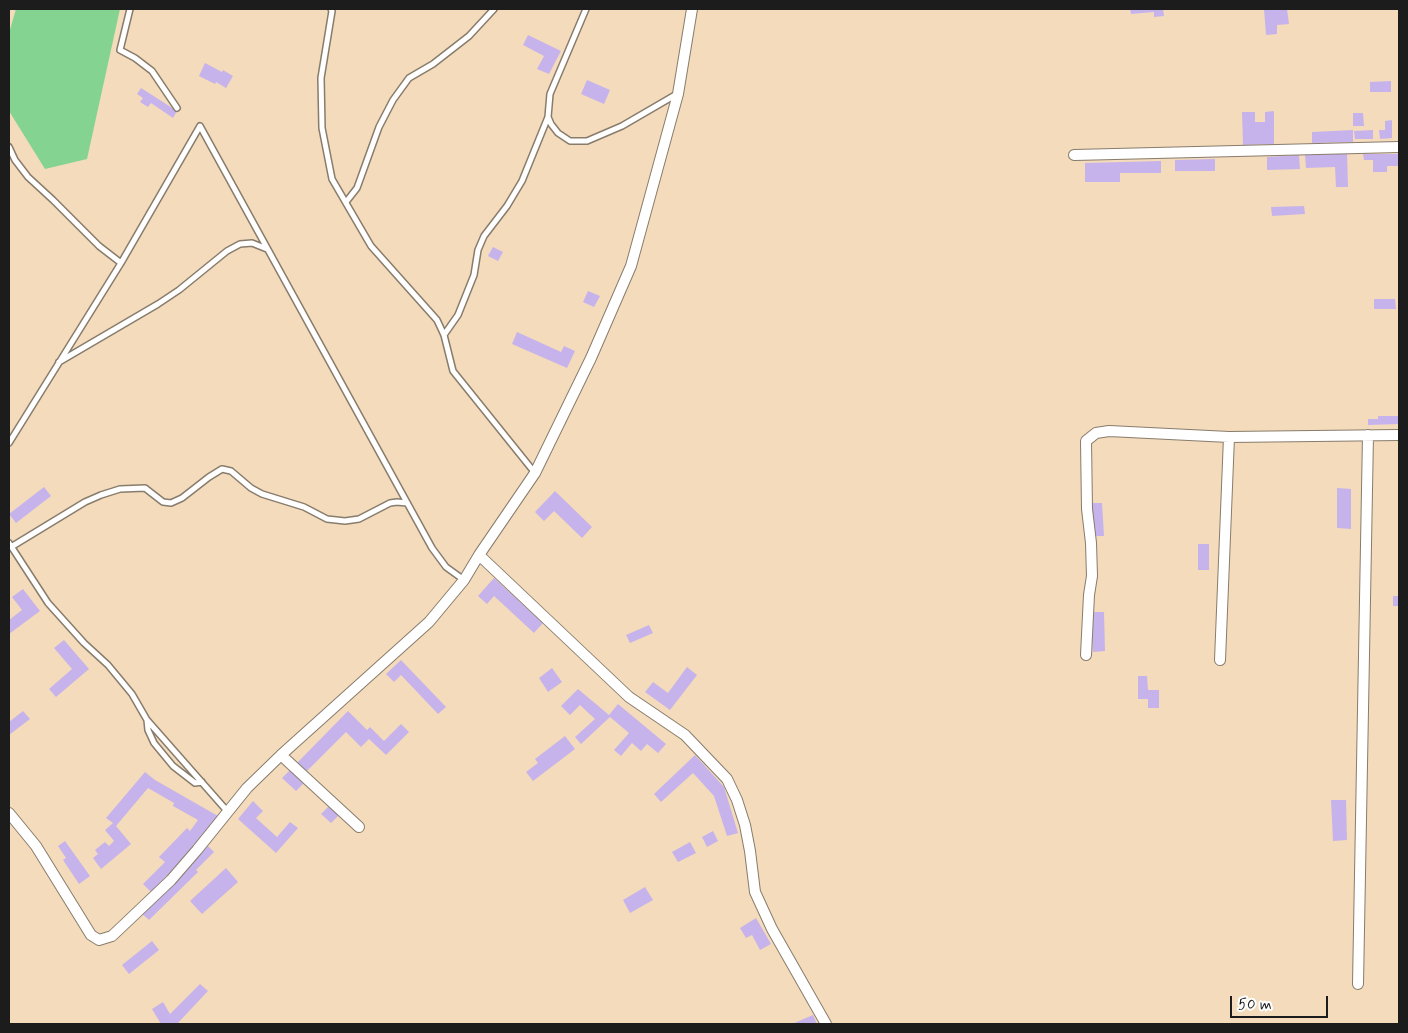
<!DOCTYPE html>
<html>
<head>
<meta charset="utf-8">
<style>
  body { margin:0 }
  #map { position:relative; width:1408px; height:1033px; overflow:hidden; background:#f3dbbb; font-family:Mynerve,sans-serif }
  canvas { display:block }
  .frame { position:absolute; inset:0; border:10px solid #1c1c1c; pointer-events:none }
  .scale { position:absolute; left:1230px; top:996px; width:98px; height:22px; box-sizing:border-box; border:2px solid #1c1c1c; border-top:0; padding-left:6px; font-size:15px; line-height:18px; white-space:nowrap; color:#1c1c1c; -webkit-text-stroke:4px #fff; paint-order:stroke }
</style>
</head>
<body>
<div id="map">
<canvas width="1408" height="1033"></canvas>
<div class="frame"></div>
<div class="scale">50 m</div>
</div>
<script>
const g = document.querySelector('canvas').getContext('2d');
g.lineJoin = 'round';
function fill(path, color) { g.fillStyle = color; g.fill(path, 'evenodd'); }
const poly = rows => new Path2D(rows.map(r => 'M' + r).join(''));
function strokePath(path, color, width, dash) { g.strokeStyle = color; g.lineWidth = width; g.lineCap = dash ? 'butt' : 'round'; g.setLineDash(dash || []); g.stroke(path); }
fill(poly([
  [16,9,120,9,87,159,45,169,9,111,9,33]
]), '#85d391');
fill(poly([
  [1130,9,1163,9,1164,16,1154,17,1154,12,1131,14],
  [1264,9,1287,9,1289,24,1277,25,1277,34,1266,35],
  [528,35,561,51,549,74,537,69,544,56,523,45],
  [205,63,222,72,223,70,233,76,226,88,216,82,215,84,199,76],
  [587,80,610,90,604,104,581,94],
  [1391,81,1391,92,1370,92,1370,82],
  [141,88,177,111,173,118,151,103,148,107,140,102,143,98,137,94],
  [1274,111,1274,144,1243,145,1242,112,1255,112,1255,122,1265,122,1265,112],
  [1353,113,1363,113,1364,126,1353,126],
  [1392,120,1392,138,1380,139,1379,130,1385,130,1385,121],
  [1353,130,1353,142,1312,143,1312,132],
  [1373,130,1373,139,1355,139,1354,131],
  [1347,153,1348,187,1336,187,1335,167,1306,168,1305,155],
  [1363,154,1399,154,1399,166,1387,166,1387,172,1373,172,1373,160,1364,160],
  [1299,155,1300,169,1267,170,1267,157],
  [1215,159,1215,171,1175,171,1175,160],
  [1161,161,1161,173,1120,173,1120,182,1085,182,1085,163],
  [1304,206,1305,214,1272,216,1271,207],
  [493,247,503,252,498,261,488,256],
  [588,291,600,296,594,307,583,302],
  [1374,299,1395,299,1396,309,1374,309],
  [517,332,561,352,564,346,575,351,567,368,512,344],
  [1378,416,1399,416,1399,424,1368,425,1368,419,1378,419],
  [44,487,51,496,16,523,9,514],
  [1337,488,1351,489,1351,529,1337,528],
  [555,491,592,527,582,538,554,511,544,521,535,512],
  [1091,503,1102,503,1104,536,1093,536],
  [1198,544,1209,544,1209,570,1198,570],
  [494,578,543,623,534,633,494,596,487,604,478,596],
  [23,589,40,611,9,634,9,620,22,610,12,597],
  [1393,596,1399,596,1399,606,1393,606],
  [1090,612,1104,612,1105,651,1093,652],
  [649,625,653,633,630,643,626,635],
  [64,640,89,669,56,697,49,689,72,669,54,648],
  [401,660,446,707,438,714,401,675,394,682,386,674],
  [687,667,697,675,670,710,645,692,653,682,668,693],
  [552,668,562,682,548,692,539,678],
  [1138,676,1147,676,1148,690,1159,690,1159,708,1148,708,1148,699,1138,699],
  [578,689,609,715,618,704,666,744,658,753,647,744,641,751,632,743,621,756,614,750,629,733,610,717,581,744,575,737,595,719,580,705,570,715,561,706],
  [23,711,30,719,9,735,9,722],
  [348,711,367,730,370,727,384,741,401,724,409,732,386,755,369,739,361,747,346,732,306,772,297,763],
  [565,736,575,749,533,781,526,772,538,763,535,759],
  [695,755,724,787,738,833,727,836,714,796,693,773,661,802,654,794],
  [292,768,306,781,296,791,282,778],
  [145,772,155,780,218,816,200,841,151,892,143,884,165,862,159,857,187,828,190,831,198,820,173,806,174,803,148,788,116,826,131,844,101,869,93,858,98,854,95,850,105,842,109,846,114,841,105,830,113,823,106,818],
  [1331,800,1346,800,1347,840,1333,841],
  [253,801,263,811,256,818,277,837,290,822,298,828,276,853,238,819],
  [330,805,340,814,331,823,321,814],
  [713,831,718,841,707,847,702,837],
  [65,841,90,876,79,884,63,860,66,858,58,846],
  [690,842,696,853,678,862,672,852],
  [208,846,214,852,196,870,198,872,149,920,141,913],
  [226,868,238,882,202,914,190,901],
  [645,887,653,900,630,913,623,900],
  [756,918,771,944,760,950,752,935,746,938,740,928],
  [152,941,159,950,129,974,122,965],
  [200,984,208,991,177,1024,161,1024,152,1009,163,1002,170,1014],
  [813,1015,817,1024,792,1024]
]), '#c7b3eb');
const service = poly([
  [130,9,120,50,135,58,152,71,177,108],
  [331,9,332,11,321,78,322,128,332,179,371,246,437,320,444,335,453,371,535,473],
  [586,9,550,94,548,117,551,124,558,133,570,141,587,141,622,126,677,94],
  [9,147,15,160,28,177,53,200,99,246,121,263],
  [346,202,357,188,379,127,393,100,409,78,433,64,469,36,494,9],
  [444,335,458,315,474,275,478,250,484,236,507,206,522,181,548,117],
  [59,362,158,304,179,290,227,251,240,244,252,243,267,249],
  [9,443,121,263,200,126,432,548,446,567,464,580],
  [9,543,48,603,84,643,108,665,132,694,147,720,228,812],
  [11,547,85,502,101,495,120,489,145,488,163,502,171,503,182,498,209,477,222,469,231,471,251,488,262,494,304,507,327,519,345,521,359,519,390,503,397,502,407,503],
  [147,720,148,730,154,743,173,766,195,783,202,782]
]);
const minor = poly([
  [1074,155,1399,147],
  [479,555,629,697,685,735,727,779,737,800,745,825,750,851,755,892,772,929,826,1024],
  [1086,655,1089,595,1092,576,1091,543,1087,509,1086,441,1096,433,1109,431,1229,437,1399,435],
  [1220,660,1229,437],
  [281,755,359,827],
  [9,813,36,846,91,935,99,940,112,936,171,880,197,850,247,788,281,755,429,622,464,580,479,555,535,473,591,358,631,266,678,94,692,9],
  [1358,984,1368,435]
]);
strokePath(service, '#887c6c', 8);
strokePath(minor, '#887c6c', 12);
strokePath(service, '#fff', 5);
strokePath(minor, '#fff', 10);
</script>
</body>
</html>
